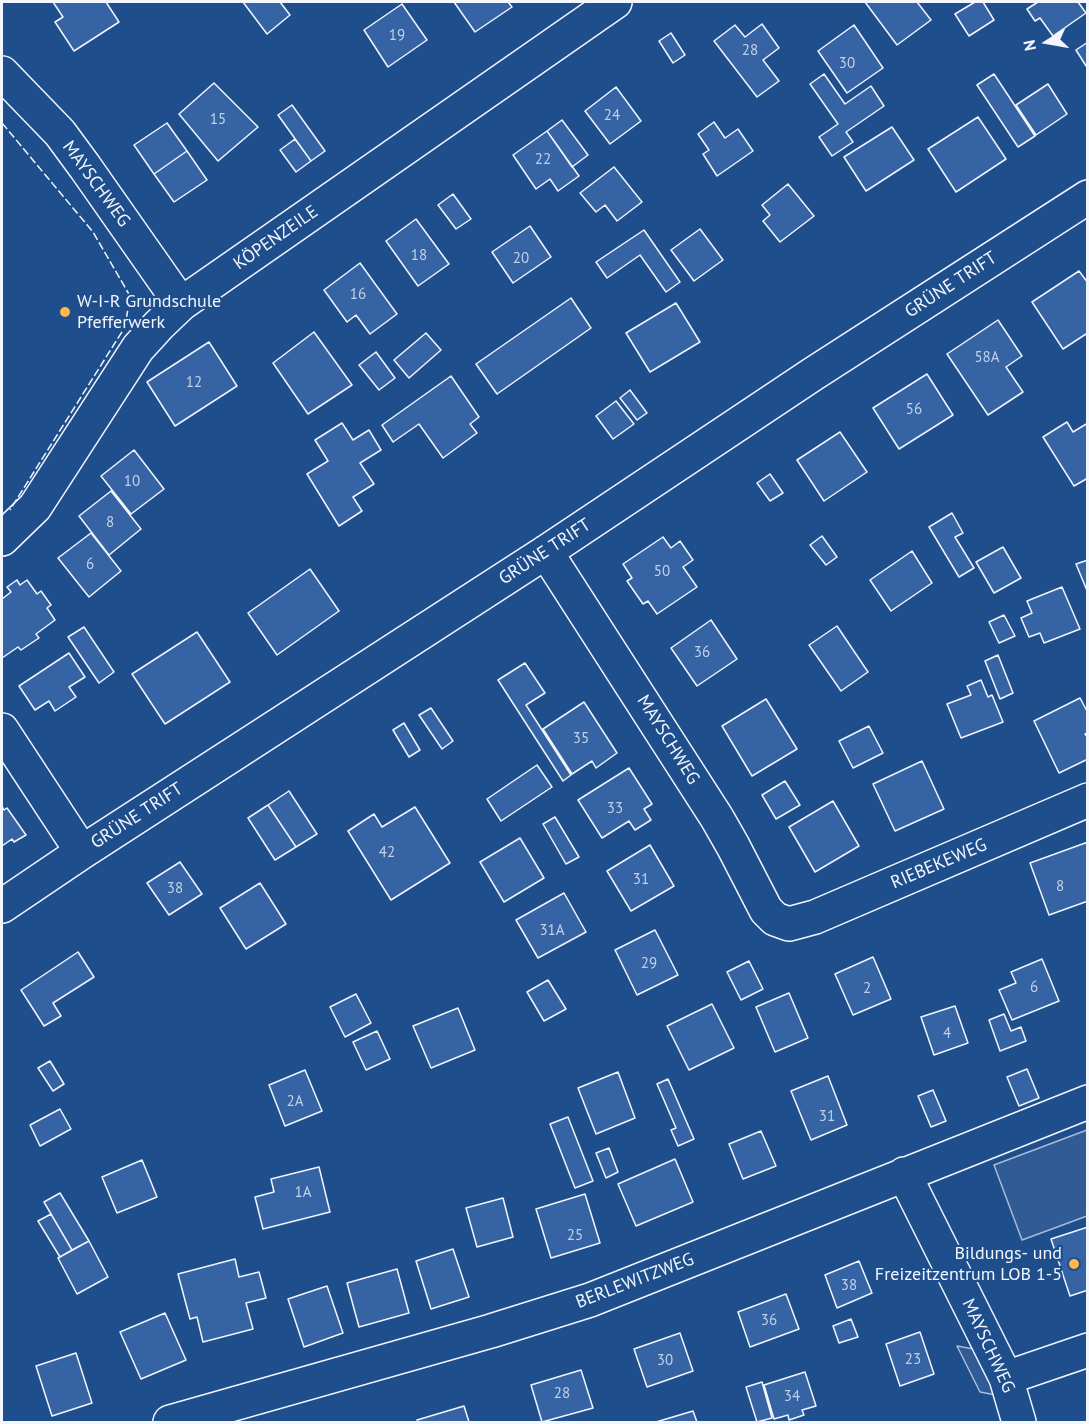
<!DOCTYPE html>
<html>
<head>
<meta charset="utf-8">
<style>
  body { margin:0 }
  #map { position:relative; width:1089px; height:1424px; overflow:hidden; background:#1f4e8c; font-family:"PT Sans",sans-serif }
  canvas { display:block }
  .frame { position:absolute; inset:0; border:3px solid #f2f6ff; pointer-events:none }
  .north { position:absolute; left:1017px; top:12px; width:60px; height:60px; -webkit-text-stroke:4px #1f4e8c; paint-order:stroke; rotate:259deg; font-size:16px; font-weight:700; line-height:24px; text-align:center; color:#f2f6ff }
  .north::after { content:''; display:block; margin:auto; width:21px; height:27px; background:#f2f6ff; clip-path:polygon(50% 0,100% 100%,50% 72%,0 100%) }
</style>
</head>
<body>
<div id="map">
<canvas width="1089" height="1424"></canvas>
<div class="frame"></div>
<div class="north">N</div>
</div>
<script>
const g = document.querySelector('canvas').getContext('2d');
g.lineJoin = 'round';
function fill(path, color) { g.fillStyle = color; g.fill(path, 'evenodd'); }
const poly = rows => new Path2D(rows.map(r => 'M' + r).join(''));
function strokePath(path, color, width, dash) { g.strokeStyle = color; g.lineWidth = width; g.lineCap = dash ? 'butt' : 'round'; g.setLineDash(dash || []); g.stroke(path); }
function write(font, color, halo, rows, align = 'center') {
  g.font = font + ' "PT Sans",sans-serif'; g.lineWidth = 4.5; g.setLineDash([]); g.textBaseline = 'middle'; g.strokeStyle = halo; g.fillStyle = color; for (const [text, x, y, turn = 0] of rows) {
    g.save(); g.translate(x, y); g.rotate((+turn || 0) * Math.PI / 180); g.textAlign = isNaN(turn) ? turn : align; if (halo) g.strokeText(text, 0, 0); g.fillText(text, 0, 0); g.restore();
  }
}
const parking = poly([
  [1087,1130,1087,1216,1022,1240,994,1165,1087,1130],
  [957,1346,974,1349,996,1395,980,1392,957,1346]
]);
fill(parking, '#305b95');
strokePath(parking, '#a8bbd7', 1.5);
const building = poly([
  [53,2,106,2,119,22,74,51,55,22,63,17,53,2],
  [243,2,280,2,290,15,267,34,243,2],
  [454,2,508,2,512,7,475,32,454,2],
  [865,2,917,2,931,20,897,45,865,2],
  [975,2,983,2,994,20,969,36,955,14,975,2],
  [1038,2,1078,2,1086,13,1053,36,1040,18,1035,21,1027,9,1038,2],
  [402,4,427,40,388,67,364,30,402,4],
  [762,24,779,48,763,60,779,81,757,97,714,41,735,25,745,37,762,24],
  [854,25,883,68,847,93,818,51,854,25],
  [671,33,685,55,673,63,659,41,671,33],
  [1088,42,1088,69,1076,50,1088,42],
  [824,74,845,104,871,86,884,106,846,132,853,142,832,156,819,137,838,124,810,84,824,74],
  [994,74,1035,136,1018,147,977,85,994,74],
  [214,83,258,127,218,161,179,114,214,83],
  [1048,84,1067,114,1036,135,1016,105,1048,84],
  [616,87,641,121,610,144,585,111,616,87],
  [292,105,325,151,311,161,278,115,292,105],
  [978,117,1006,159,956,192,928,149,978,117],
  [562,120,588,155,572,167,547,131,562,120],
  [714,122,725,138,738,129,753,151,717,176,703,154,709,150,698,134,714,122],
  [167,123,187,151,154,174,134,145,167,123],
  [892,127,914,160,866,191,844,157,892,127],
  [547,131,579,176,558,191,550,179,536,189,513,155,547,131],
  [295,139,311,161,296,172,280,150,295,139],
  [187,151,207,180,174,202,154,174,187,151],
  [614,167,642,202,617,221,605,205,596,212,580,193,614,167],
  [788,184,814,216,780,242,763,221,770,215,762,205,788,184],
  [453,194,471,219,456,229,438,205,453,194],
  [416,219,449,264,418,286,386,241,416,219],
  [530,226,551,257,513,283,492,252,530,226],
  [700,229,723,260,694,281,671,250,700,229],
  [644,230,680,282,666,292,640,255,607,278,596,262,644,230],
  [360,263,397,314,370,334,356,315,347,322,324,290,360,263],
  [1079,271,1088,283,1088,336,1086,334,1063,349,1032,302,1079,271],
  [571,298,591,328,497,394,476,364,571,298],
  [676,303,700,342,650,372,626,333,676,303],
  [998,320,1022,356,1006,367,1023,392,988,415,947,354,998,320],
  [314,332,352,385,308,414,273,363,314,332],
  [426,333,441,350,409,378,394,360,426,333],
  [209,342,237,386,175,426,147,382,209,342],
  [376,352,395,378,379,390,359,365,376,352],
  [927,374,953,415,899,449,873,408,927,374],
  [451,376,479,417,470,424,477,433,443,458,419,424,393,442,382,425,451,376],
  [630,390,647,413,637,420,620,398,630,390],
  [616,401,634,424,613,439,596,416,616,401],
  [1067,422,1073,432,1088,423,1088,478,1074,486,1043,437,1067,422],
  [342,423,353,440,369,430,381,450,360,463,374,484,353,497,362,511,339,526,307,474,328,461,315,440,342,423],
  [840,432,867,472,824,501,797,460,840,432],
  [134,450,164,489,131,514,101,476,134,450],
  [770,474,783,493,770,501,757,483,770,474],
  [111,491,141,529,109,555,79,516,111,491],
  [952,513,963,533,955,537,974,568,959,577,929,527,952,513],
  [91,533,121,571,89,597,58,558,91,533],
  [822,536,837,557,826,565,810,545,822,536],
  [663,537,671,548,680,541,693,560,683,567,697,587,657,614,648,601,643,604,627,581,632,578,623,564,663,537],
  [1003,547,1021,578,994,593,976,562,1003,547],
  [912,551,932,583,891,611,870,580,912,551],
  [1088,560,1088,593,1076,564,1088,560],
  [310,569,339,611,277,655,248,613,310,569],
  [17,580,20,585,27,580,37,594,41,591,51,605,47,608,55,620,36,634,39,638,21,650,18,647,2,658,2,599,11,592,7,587,17,580],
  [1062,587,1080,629,1044,643,1040,633,1029,637,1021,618,1032,613,1027,601,1062,587],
  [1004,615,1015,636,999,643,989,622,1004,615],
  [711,620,737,659,697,686,671,648,711,620],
  [837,626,868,672,841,691,809,645,837,626],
  [84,627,114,672,99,683,68,637,84,627],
  [197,632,230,682,165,724,132,674,197,632],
  [69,653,85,677,69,687,76,697,55,711,49,701,35,710,19,686,69,653],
  [998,655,1013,693,1000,699,985,661,998,655],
  [525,663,545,693,526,705,571,775,563,781,498,680,525,663],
  [981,680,988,697,992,695,1003,722,961,738,947,704,971,695,967,686,981,680],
  [1080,698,1088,713,1088,733,1085,734,1088,738,1088,759,1059,773,1034,721,1080,698],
  [766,699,797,749,752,776,722,726,766,699],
  [584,702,617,753,596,768,592,761,572,774,543,729,584,702],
  [431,708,453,741,442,749,419,715,431,708],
  [404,723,420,750,409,757,393,730,404,723],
  [869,726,883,753,853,768,839,741,869,726],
  [922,761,944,809,895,831,873,784,922,761],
  [537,765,552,787,501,821,487,799,537,765],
  [629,768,652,804,644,809,651,820,635,830,629,821,602,838,578,800,629,768],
  [785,781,800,805,776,819,762,795,785,781],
  [289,791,317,834,296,847,268,805,289,791],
  [833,801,859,846,815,872,789,827,833,801],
  [268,805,296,847,275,860,248,818,268,805],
  [2,806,4,810,7,808,26,835,14,842,12,839,2,846,2,806],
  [415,807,450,863,391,900,348,831,374,814,382,827,415,807],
  [555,817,579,857,566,864,543,824,555,817],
  [520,838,544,878,504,902,480,862,520,838],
  [1088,842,1088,901,1049,915,1030,863,1088,842],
  [650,845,674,886,631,911,607,871,650,845],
  [180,862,202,894,169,915,147,883,180,862],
  [260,883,286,924,246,949,220,908,260,883],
  [564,893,586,932,538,958,516,920,564,893],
  [655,930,678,975,637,995,615,950,655,930],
  [78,952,94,977,53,1003,61,1016,44,1026,21,990,78,952],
  [873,957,891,999,853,1015,835,974,873,957],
  [1042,959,1059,1001,1012,1020,999,990,1016,983,1011,972,1042,959],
  [749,961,763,989,741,1000,727,972,749,961],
  [548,980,566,1009,544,1021,527,992,548,980],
  [789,993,808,1038,775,1052,756,1007,789,993],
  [356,994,371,1023,345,1037,330,1007,356,994],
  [712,1004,734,1048,689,1070,667,1026,712,1004],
  [955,1006,968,1043,934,1055,921,1017,955,1006],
  [458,1008,475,1050,431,1068,413,1026,458,1008],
  [1004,1014,1011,1031,1021,1027,1026,1041,1000,1051,989,1020,1004,1014],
  [377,1031,390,1059,366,1070,353,1042,377,1031],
  [50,1061,64,1084,53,1091,38,1068,50,1061],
  [1027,1069,1039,1098,1019,1106,1007,1077,1027,1069],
  [305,1070,322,1111,285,1126,269,1085,305,1070],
  [618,1072,635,1118,596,1134,578,1088,618,1072],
  [828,1076,847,1125,811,1140,791,1091,828,1076],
  [668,1079,694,1139,678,1146,671,1130,676,1128,657,1084,668,1079],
  [933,1090,946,1121,931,1127,918,1096,933,1090],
  [60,1109,71,1129,40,1146,30,1125,60,1109],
  [568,1117,593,1181,575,1188,550,1124,568,1117],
  [761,1131,776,1166,743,1179,729,1144,761,1131],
  [609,1148,618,1172,606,1178,596,1153,609,1148],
  [675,1159,693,1202,636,1226,618,1184,675,1159],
  [142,1160,157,1197,117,1213,102,1177,142,1160],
  [319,1167,330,1212,263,1229,255,1197,274,1192,271,1179,319,1167],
  [60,1193,89,1241,72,1250,44,1202,60,1193],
  [585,1194,600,1243,551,1258,536,1209,585,1194],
  [503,1198,513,1237,477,1247,466,1208,503,1198],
  [51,1214,72,1250,60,1257,38,1221,51,1214],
  [1088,1227,1088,1290,1070,1296,1051,1239,1088,1227],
  [89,1241,108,1277,77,1294,58,1258,89,1241],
  [453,1249,469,1297,431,1309,416,1261,453,1249],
  [235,1259,239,1277,259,1272,266,1298,246,1303,253,1329,203,1342,197,1317,190,1319,178,1274,235,1259],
  [859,1261,872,1293,837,1308,825,1275,859,1261],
  [397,1269,409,1313,359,1327,347,1283,397,1269],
  [327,1286,343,1333,304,1347,288,1299,327,1286],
  [786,1294,799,1329,750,1347,738,1312,786,1294],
  [165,1313,186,1360,141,1379,120,1332,165,1313],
  [851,1319,858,1337,839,1343,833,1326,851,1319],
  [920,1332,934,1374,900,1386,886,1344,920,1332],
  [680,1333,693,1371,647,1387,634,1349,680,1333],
  [76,1353,92,1403,52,1416,36,1366,76,1353],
  [581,1370,593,1408,542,1422,531,1385,581,1370],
  [805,1372,816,1406,802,1410,804,1415,789,1420,788,1415,774,1419,764,1385,805,1372],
  [762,1382,772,1418,757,1422,746,1387,762,1382],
  [464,1406,469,1422,418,1422,417,1420,464,1406],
  [693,1411,697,1422,656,1422,693,1411]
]);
fill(building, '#3563a3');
strokePath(building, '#f2f6ff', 1.5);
const minor = poly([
  [2,73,60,133,85,167,181,304],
  [2,539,35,507,138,348,159,325,181,304,615,2],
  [546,552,717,818,733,846,766,910,775,919,789,924,815,917,1088,800],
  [2,730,82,852],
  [2,906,82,852,546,552,813,374,1088,197],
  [904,1174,1006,1378,1019,1422],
  [1006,1378,1088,1350],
  [170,1422,491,1331,590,1300,1088,1102]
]);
strokePath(minor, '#f2f6ff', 36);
strokePath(minor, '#1f4e8c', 33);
strokePath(poly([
  [2,123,93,232,130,296,125,327,10,510]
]), '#f2f6ff', 1.5, [8, 3]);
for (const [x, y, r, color] of [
  [65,312,6,"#ffb74d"],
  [1074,1264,6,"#ffb74d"]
]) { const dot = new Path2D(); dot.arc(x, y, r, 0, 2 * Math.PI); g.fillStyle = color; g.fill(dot); strokePath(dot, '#1f4e8c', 2); }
write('15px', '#c3d1e8', null, [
  ["19",397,36],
  ["28",750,51],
  ["30",847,64],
  ["24",612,116],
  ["15",218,120],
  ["22",543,160],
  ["18",419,256],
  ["20",521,259],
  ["16",358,295],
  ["58A",987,358],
  ["12",194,383],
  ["56",914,410],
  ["10",132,482],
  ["8",110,523],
  ["6",90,565],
  ["50",662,572],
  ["36",702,653],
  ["35",581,739],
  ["33",615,809],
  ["42",387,853],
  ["31",641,880],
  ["8",1060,887],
  ["38",175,889],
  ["31A",552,931],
  ["29",649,964],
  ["6",1034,988],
  ["2",867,989],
  ["4",947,1034],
  ["2A",295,1102],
  ["31",827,1117],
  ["1A",303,1193],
  ["25",575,1236],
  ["38",849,1286],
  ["36",769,1321],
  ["23",913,1360],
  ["30",665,1361],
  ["28",562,1394],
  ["34",792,1397]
]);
write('18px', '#f2f6ff', '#1f4e8c', [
  ["MAYSCHWEG",96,184,54],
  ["KÖPENZEILE",276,238,-35],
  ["GRÜNE TRIFT",951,285,-33],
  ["GRÜNE TRIFT",545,552,-33],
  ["MAYSCHWEG",668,740,58],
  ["GRÜNE TRIFT",137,816,-33],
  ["RIEBEKEWEG",939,864,-23],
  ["BERLEWITZWEG",635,1281,-21],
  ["MAYSCHWEG",988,1346,65]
]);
write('18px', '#f2f6ff', '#1f4e8c', [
  ["W-I-R Grundschule",77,302],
  ["Pfefferwerk",77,323],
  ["Bildungs- und",1062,1254,"right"],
  ["Freizeitzentrum LOB 1-5",1062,1275,"right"]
], 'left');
</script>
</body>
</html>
